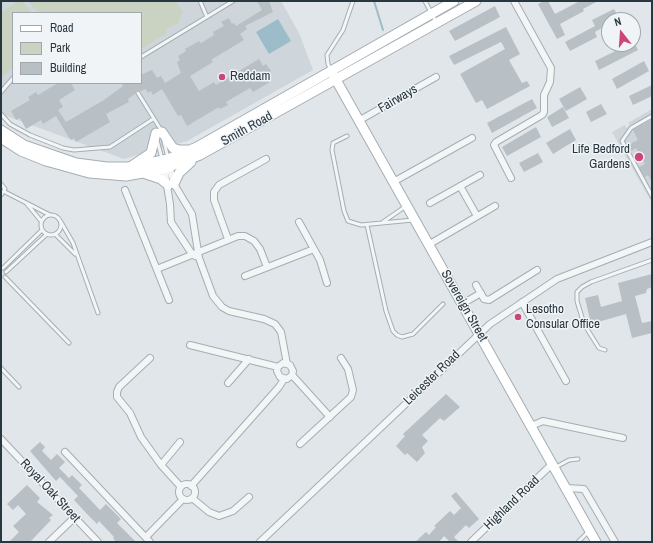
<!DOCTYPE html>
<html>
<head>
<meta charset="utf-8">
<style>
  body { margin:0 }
  #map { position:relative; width:653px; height:543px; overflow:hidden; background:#e0e6e9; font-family:"Archivo Narrow",sans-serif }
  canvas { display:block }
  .frame { position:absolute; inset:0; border:2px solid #293741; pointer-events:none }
  .legend { position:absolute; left:12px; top:12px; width:130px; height:72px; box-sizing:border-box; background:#f0f4f7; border:1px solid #a0a8ae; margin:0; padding:5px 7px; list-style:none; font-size:12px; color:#293741 }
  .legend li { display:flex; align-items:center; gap:8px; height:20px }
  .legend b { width:20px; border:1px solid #a0a8ae }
  .north { position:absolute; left:601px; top:12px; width:40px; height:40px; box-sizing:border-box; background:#f0f4f7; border:1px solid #a0a8ae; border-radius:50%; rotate:343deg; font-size:11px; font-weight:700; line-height:16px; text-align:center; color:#293741 }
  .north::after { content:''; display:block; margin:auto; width:14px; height:18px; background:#ce4678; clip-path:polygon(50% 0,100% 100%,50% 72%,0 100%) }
</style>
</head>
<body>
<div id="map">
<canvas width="653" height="543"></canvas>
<div class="frame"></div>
<ul class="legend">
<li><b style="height:5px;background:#fff"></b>Road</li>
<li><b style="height:11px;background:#cad3c2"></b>Park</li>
<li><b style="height:11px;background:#b8c0c6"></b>Building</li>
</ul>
<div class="north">N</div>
</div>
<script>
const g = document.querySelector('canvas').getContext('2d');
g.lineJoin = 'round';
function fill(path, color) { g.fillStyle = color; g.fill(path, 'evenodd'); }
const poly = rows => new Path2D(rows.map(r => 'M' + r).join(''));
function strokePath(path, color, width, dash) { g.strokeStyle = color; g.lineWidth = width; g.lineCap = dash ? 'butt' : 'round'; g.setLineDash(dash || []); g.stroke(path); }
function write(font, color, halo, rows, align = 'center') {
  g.font = font + ' "Archivo Narrow",sans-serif'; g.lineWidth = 3; g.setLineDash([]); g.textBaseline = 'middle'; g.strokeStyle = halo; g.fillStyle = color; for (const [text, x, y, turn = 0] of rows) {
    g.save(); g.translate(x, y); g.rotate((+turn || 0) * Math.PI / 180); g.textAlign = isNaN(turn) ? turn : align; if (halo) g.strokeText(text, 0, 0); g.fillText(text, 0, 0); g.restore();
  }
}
fill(poly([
  [1,1,281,1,299,33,313,70,187,141,124,159,1,114],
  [13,13,141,13,141,83,13,83],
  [652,109,652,203,612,132,625,125,626,128,630,126,628,123]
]), '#ced6db');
fill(poly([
  [17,1,22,1,32,13,13,13,13,68,1,78,1,13],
  [28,1,176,1,183,12,178,23,165,30,167,33,141,49,141,13,38,13]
]), '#cad3c2');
fill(poly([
  [278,19,291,41,269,54,256,32]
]), '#9cbcc9');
strokePath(poly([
  [374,1,383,30]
]), '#9cbcc9', 2);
fill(poly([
  [257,1,269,1,273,12,245,26,247,29,240,34,244,40,211,60,213,62,190,76,199,91,214,82,216,85,259,59,263,66,266,64,271,71,268,73,270,82,253,92,250,88,226,102,228,105,220,109,219,107,187,126,181,115,178,116,162,89,153,95,151,91,148,93,146,89,141,91,137,90,135,94,128,99,129,102,106,114,110,122,76,142,74,138,71,140,68,136,56,116,43,124,41,120,26,129,20,118,16,120,11,111,30,100,28,97,36,92,38,95,58,83,71,83,75,90,59,100,63,107,58,110,66,122,104,100,123,86,122,83,141,83,141,75,149,71,152,70,157,78,161,76,165,83,181,73,177,62,180,60,178,56,186,51,185,49,199,41,201,43,214,35,213,32,224,26,221,22,229,18,232,24,234,23,236,26,262,10],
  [544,1,548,1,555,14,580,1,598,1,583,9,584,11,560,24,565,35,557,39,538,4],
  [495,6,500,17,455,41,449,31],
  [614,9,620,20,609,20,609,24,595,32,597,37,570,51,565,42,595,26,592,20],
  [506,27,520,54,509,60,522,83,527,81,530,86,487,109,482,100,476,103,460,74,505,49,501,42,454,65,449,56],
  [634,42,638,50,599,70,595,61],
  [644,61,649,71,617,89,612,79],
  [652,85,652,96,633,105,629,96],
  [580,87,587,99,566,111,559,99],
  [532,99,537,108,492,133,487,123],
  [601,104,607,114,591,122,586,112],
  [563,107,569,118,552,127,547,117],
  [652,119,652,182,648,175,645,177,639,167,645,164,636,148,631,151,628,145,638,140,633,130],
  [536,127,541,137,507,156,502,147],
  [570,129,576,140,553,154,546,143],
  [538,153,543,162,524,172,519,163],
  [652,274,652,287,647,289,646,293,635,296,642,323,652,321,652,333,632,338,626,314,591,324,585,298,598,295,601,307,622,301,618,283],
  [446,394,460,407,444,421,440,418,422,435,428,441,422,447,425,453,417,462,407,453,405,455,396,446,405,436,403,434],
  [40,442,45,447,42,451,51,460,57,454,65,462,59,468,69,478,72,475,82,485,79,488,100,510,106,504,121,519,117,523,136,542,116,542,113,538,114,537,99,521,97,524,86,513,74,500,78,496,60,477,56,481,30,451],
  [27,485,40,498,37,502,53,515,49,518,51,520,30,542,9,542,19,532,13,526,26,514,18,505,13,510,7,504],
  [456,492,479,519,469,528,466,525,454,537,459,542,450,542,444,536,439,542,415,542,426,532,429,535,436,527,434,526,450,511,454,515,461,508,451,496]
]), '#b8c0c6');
const lane = poly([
  [200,1,207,17],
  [425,1,436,22],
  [141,57,233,1],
  [331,70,328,64,327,55,343,30,353,1],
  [1,92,13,78],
  [138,93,161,130],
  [1,114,10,124,30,135,63,148,74,150,110,147,153,119],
  [652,116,631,128,622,141,652,196],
  [347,136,333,143,332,150,344,211,348,221,361,225,413,220],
  [157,140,162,159],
  [164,142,168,158],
  [1,184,5,189,1,195],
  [5,192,50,215],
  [27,204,41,221],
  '41 225a10 10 0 1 1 20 0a10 10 0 1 1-20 0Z',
  [61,222,73,243,98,313],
  [383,222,406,206],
  [367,225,386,311,393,331,397,335,402,337,413,334,443,304],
  [55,234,75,254],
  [3,268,42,230],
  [6,272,47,234],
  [5,277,69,343],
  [605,350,599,348,584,324,577,301,577,292,582,287,591,282,652,260],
  [1,368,19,387],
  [556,467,569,460,578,459],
  [578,542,588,532]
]);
const street = poly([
  [360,120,436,77],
  [169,165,174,184,192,214,199,258,213,296,222,307,229,311,264,319,275,324,281,332,287,364],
  [164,167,170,204,171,222,192,254,195,256],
  [511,178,494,145,496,142,542,115,544,112,544,95,550,82,551,68,514,1],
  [395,181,472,138],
  [460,186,477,216],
  [125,190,169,300],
  [430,203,480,175],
  [299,222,320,260,327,283],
  [228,239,214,200,214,192,219,185,266,159],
  [428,245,495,206],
  [157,269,238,236,245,236,254,241,260,249,267,267],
  [245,276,314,249],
  [476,285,484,299,489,300,537,270],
  [522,302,566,381],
  [462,304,481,293],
  [190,345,278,367],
  [150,358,119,387,117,392,117,397,130,413,141,437,161,465,181,487],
  [292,375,287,379,280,377,277,371,278,367,283,363,290,365,293,371,292,375,330,417],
  [228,383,249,359],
  [531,426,543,421,623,438],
  [1,439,98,542],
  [300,444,351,397,353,390,348,369,341,358],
  [65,452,150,542],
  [161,465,180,442],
  '179 492a8 8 0 1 1 16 0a8 8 0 1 1-16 0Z',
  [191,486,279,387,284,379],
  [566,488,584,489,615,542],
  [192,498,209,512,219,516,233,511,249,497],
  [146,537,183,499],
  [49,542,75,517],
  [260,542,490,324,557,279,652,242],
  [471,542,552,464]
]);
const secondary = poly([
  [331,71,596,542],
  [1,130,24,145,76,163,107,167,128,167,168,159,197,147,454,1],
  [162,132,173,148,179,150,187,150],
  [1,138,21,151,46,161,89,173,126,176,164,169,200,155,243,131,476,1],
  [133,165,151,153,156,133],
  [146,174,161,179,168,185],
  [174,184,179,173,191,162]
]);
strokePath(lane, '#a5aeb3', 5);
strokePath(street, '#a5aeb3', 8);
strokePath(secondary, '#a5aeb3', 11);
strokePath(lane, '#f3f6f7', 3);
strokePath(street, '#f3f6f7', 6);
strokePath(secondary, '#fff', 9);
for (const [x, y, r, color] of [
  [222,77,4,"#ce4678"],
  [639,157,5,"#ce4678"],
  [518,317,4,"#ce4678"]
]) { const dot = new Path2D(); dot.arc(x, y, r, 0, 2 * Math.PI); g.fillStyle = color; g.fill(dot); strokePath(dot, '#f0f4f7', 1.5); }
write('13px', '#293741', '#f0f4f7', [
  ["Reddam",230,77],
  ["Life Bedford",630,150,"right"],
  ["Gardens",630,165,"right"],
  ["Lesotho",526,310],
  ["Consular Office",526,325]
], 'left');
write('13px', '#293741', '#f0f4f7', [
  ["Fairways",398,99,-30],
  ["Smith Road",247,129,-29],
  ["Sovereign Street",464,306,60],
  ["Leicester Road",432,378,-44],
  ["Royal Oak Street",50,491,47],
  ["Highland Road",512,503,-44]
]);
</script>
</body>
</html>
